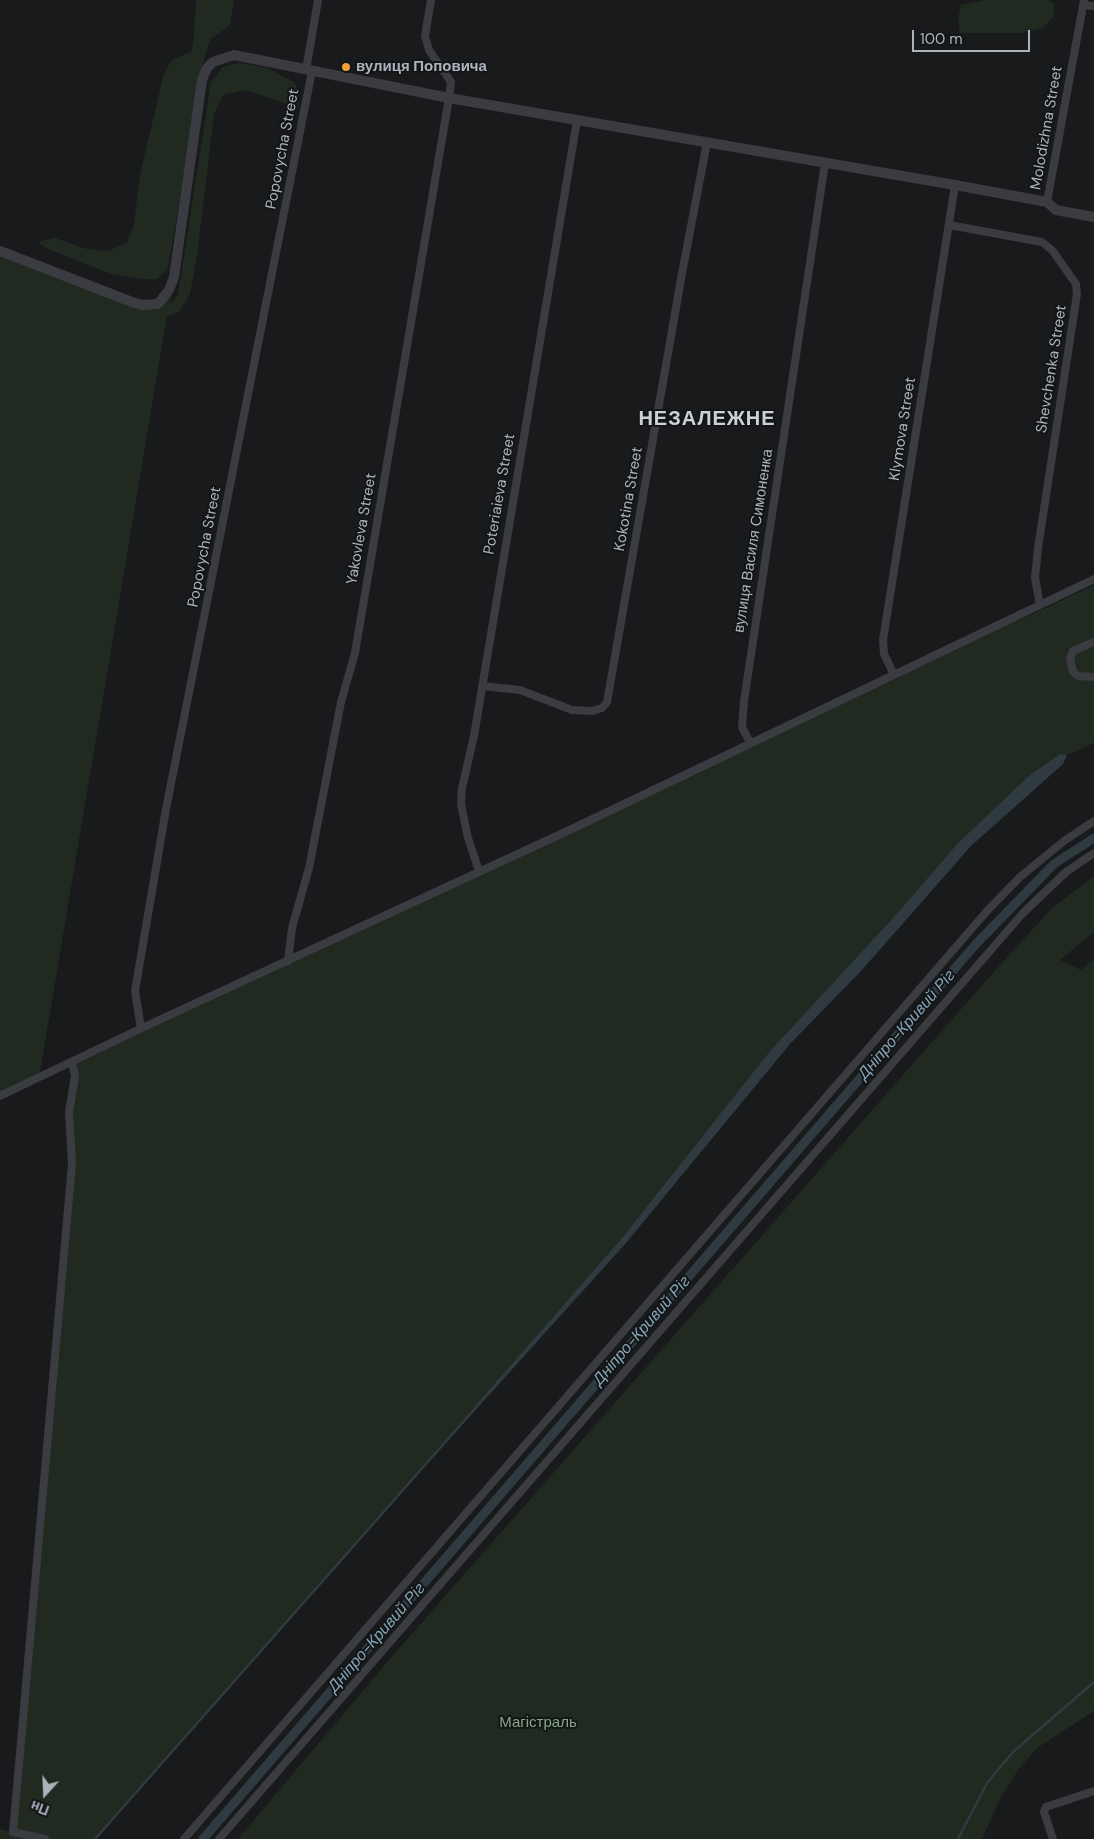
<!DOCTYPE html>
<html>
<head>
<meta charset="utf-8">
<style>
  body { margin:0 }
  #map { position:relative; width:1094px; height:1839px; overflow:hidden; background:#191a1c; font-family:"DM Sans",sans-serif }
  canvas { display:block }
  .north { position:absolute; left:20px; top:1769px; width:50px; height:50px; -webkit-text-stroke:4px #141517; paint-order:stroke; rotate:200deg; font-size:14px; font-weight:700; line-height:20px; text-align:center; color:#acb3bc }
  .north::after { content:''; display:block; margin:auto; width:18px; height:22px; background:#acb3bc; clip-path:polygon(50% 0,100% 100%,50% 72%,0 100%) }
  .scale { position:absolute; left:912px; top:30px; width:118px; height:22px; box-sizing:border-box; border:2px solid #acb3bc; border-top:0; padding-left:6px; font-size:15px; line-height:18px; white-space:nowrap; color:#acb3bc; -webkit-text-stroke:4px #141517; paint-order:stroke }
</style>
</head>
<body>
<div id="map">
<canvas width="1094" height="1839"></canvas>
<div class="north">Пн</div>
<div class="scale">100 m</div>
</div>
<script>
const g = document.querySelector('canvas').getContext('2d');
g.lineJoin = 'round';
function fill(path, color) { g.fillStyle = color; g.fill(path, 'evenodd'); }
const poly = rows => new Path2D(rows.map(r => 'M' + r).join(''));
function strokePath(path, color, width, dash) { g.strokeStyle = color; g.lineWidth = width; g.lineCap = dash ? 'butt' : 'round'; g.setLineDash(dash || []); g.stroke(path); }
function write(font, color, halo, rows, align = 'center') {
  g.font = font + ' "DM Sans",sans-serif'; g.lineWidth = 4; g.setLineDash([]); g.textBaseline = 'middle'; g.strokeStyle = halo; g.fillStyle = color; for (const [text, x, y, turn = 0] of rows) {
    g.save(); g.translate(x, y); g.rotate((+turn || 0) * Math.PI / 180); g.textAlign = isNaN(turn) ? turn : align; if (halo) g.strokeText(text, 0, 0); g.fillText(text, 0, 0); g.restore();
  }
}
fill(poly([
  [196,0,234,0,230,25,210,40,203,63,168,268,157,279,143,279,109,273,46,248,38,242,55,238,87,249,108,251,127,242,134,224,140,175,164,73,172,60,191,52,194,38],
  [985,0,1047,0,1054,3,1053,17,1043,28,1021,33,960,33,958,20,961,5],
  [239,63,267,68,294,82,299,91,298,108,247,90,223,95,214,114,197,256,190,294,179,312,167,316,39,1078,0,1096,0,251,132,302,158,304,175,273,170,304,178,295,211,82,223,67],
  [1094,585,1094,743,1067,755,1060,754,1030,776,958,843,893,918,770,1051,622,1238,461,1424,95,1839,0,1839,0,1829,13,1832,72,1163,69,1112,74,1087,72,1063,994,628,1022,619],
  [1094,876,1094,932,1060,960,1081,970,1094,959,1094,1711,1037,1748,1018,1770,999,1801,982,1839,238,1839,388,1661,991,975,1052,908]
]), '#212a21');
fill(poly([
  [1060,754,1067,755,1063,764,971,846,861,971,790,1044,626,1243,462,1425,464,1419,622,1238,770,1051,893,918,958,843,1029,776]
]), '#2f3b40');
strokePath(poly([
  [95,1839,463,1422],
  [958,1839,987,1783,1013,1752,1094,1682]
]), '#2f3b40', 2.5);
strokePath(poly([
  [203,1839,976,944,1054,864,1094,838]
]), '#2f3b40', 9);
strokePath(poly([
  [1083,5,1094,6],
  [306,70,318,0],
  [1047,202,1084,0],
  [949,225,1042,242,1052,250,1076,284,1077,294,1038,548,1035,578,1040,605],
  [1094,642,1073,651,1070,658,1073,672,1078,676,1094,677],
  [894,675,884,654,883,640,955,185],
  [482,686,520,690,572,710,592,711,602,708,607,702,681,279,707,142],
  [750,742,742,727,744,701,825,163],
  [479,871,468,838,461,804,462,788,474,736,577,120],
  [288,961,292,928,309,868,341,702,355,653,449,98,451,82,429,50,425,36,431,0],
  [141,1028,135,991,166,809,312,71],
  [0,1096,144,1027,576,827,1094,579],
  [45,1839,13,1832,72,1163,69,1112,75,1076,72,1063],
  [184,1839,987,911,1020,877,1064,841,1094,821],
  [219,1839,990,951,1023,913,1066,872,1094,853],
  [1053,1839,1044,1812,1046,1807,1094,1791]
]), '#3a3c41', 8);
strokePath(poly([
  [0,251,132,302,142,305,158,304,169,290,174,277,202,80,207,68,213,62,234,55,449,98,955,185,1047,202,1056,210,1094,217]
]), '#3a3c41', 10);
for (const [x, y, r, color] of [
  [346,67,5,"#f59e38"]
]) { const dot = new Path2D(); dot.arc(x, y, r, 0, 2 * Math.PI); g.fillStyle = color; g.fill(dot); strokePath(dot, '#141517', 2); }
write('bold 15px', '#acb3bc', '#141517', [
  ["вулиця Поповича",356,67]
], 'left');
write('15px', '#acb3bc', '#141517', [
  ["Molodizhna Street",1047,128,-80],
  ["Popovycha Street",283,149,-79],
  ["Shevchenka Street",1052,369,-81],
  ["Klymova Street",903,429,-81],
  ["Poteriaieva Street",500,494,-80],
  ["Kokotina Street",629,499,-80],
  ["Yakovleva Street",362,529,-80],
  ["вулиця Василя Симоненка",754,541,-81],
  ["Popovycha Street",205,547,-79]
]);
write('15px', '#85a783', '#141517', [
  ["Магістраль",538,1723]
]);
write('italic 16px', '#83a5b6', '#141517', [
  ["Дніпро-Кривий Ріг",907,1025,-49],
  ["Дніпро-Кривий Ріг",642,1331,-49],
  ["Дніпро-Кривий Ріг",377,1638,-49]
]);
g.letterSpacing = '1px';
write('bold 20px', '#cdd1d7', '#141517', [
  ["НЕЗАЛЕЖНЕ",707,420]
]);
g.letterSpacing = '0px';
</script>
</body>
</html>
